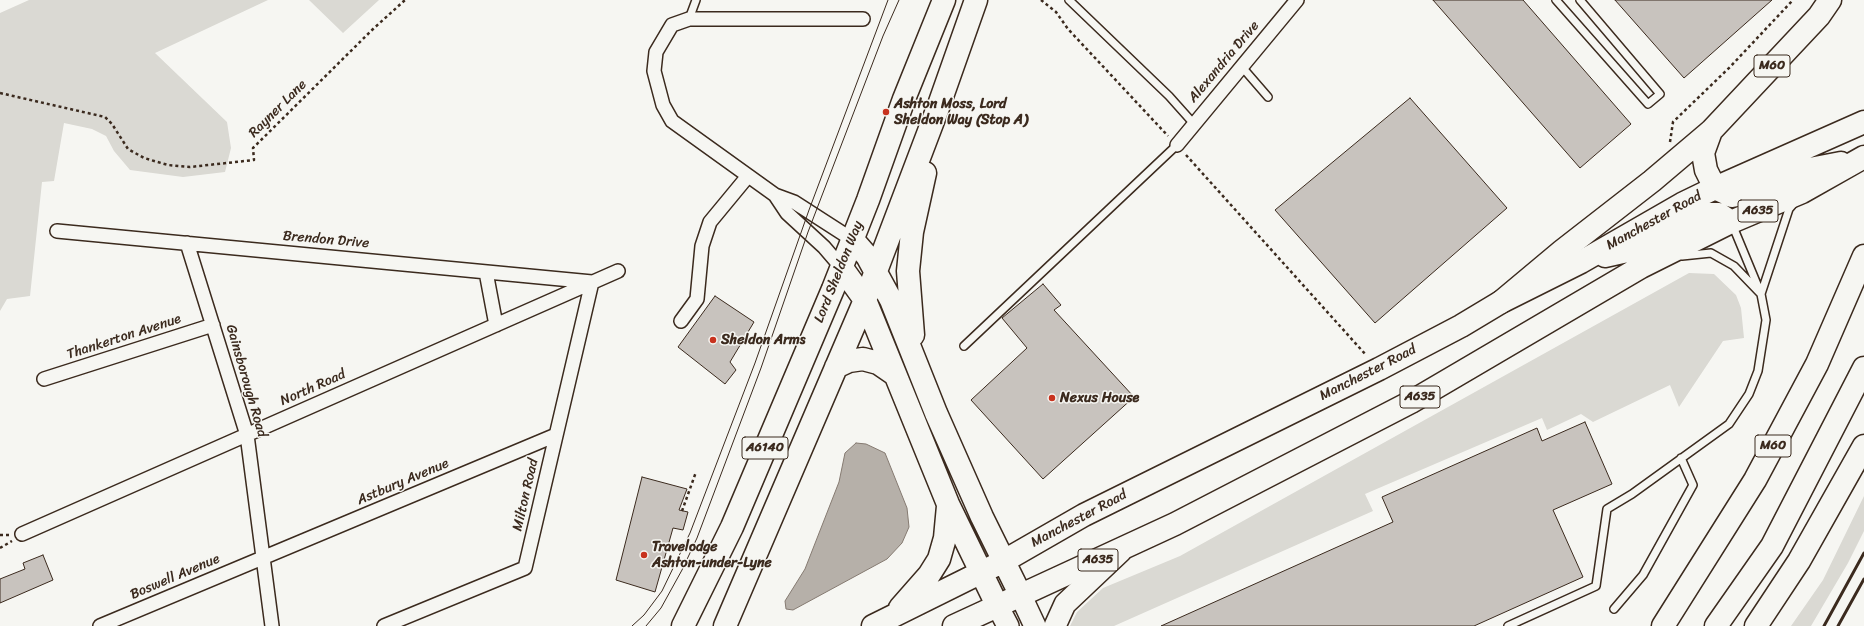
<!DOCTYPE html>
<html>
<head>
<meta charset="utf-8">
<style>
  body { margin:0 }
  canvas { display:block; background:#f6f6f2 }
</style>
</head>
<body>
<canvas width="1864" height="626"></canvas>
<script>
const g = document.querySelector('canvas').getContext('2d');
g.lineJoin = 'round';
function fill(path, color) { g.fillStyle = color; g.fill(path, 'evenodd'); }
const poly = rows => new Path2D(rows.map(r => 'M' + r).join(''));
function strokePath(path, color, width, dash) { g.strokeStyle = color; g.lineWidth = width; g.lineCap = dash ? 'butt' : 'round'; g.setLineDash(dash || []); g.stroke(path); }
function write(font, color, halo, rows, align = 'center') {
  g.font = font + ' Sriracha,sans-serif'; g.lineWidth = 3; g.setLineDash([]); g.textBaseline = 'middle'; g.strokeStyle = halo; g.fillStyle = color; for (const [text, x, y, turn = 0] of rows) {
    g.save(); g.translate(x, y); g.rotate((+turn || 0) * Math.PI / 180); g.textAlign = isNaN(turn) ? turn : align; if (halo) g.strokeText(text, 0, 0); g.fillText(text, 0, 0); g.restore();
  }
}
fill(poly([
  [29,0,268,0,155,53,227,122,231,148,225,172,183,177,130,170,114,151,106,136,92,129,64,123,54,181,42,182,30,296,7,299,0,311,0,13],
  [309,0,379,0,343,33],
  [1689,273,1714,274,1736,295,1741,308,1744,338,1723,341,1679,407,1670,385,1593,422,1581,414,1547,430,1542,418,1365,494,1373,511,1114,626,1070,626,1077,612,1103,588,1180,556],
  [1864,496,1864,531,1848,563,1811,626,1791,626,1823,580]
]), '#dad9d3');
const water = poly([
  [856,443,866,444,885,453,907,508,909,527,902,543,887,559,793,610,786,609,785,601,805,569,839,482,845,453,856,443]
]);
fill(water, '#b6b0a9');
strokePath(water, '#857a71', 1);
const building = poly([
  [1433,0,1523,0,1631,124,1580,168,1433,0],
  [1615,0,1772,0,1684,78,1615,0],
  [1410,98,1507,208,1375,323,1275,210,1410,98],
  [1043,284,1061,305,1054,310,1134,397,1043,479,971,400,1027,348,1002,318,1043,284],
  [715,296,754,322,730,362,736,370,725,384,678,347,715,296],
  [1585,422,1612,484,1553,510,1583,577,1474,626,1161,626,1393,522,1382,497,1537,428,1542,441,1585,422],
  [642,477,687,489,679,510,688,512,683,530,673,528,655,592,616,580,642,477],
  [43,555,53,580,0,603,0,579,25,569,23,563,43,555]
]);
fill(building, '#c8c3be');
strokePath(building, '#3b2a1e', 1);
const service = poly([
  [1069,0,1169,96,1194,124],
  [1556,0,1648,104,1660,94,1580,0],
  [689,19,696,0],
  [1242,67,1268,97],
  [1682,256,1711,253,1734,266,1761,294,1789,209,1795,202],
  [964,346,1177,145],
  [1614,609,1643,575,1693,485,1681,458],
  [1508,626,1596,586,1607,509,1632,494,1729,424,1749,394,1758,371,1766,320,1761,294,1732,224]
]);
const minor = poly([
  [1177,145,1297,0],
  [775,195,787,213,824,247,842,268],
  [57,231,592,282,525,568,384,626],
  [853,240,794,202,775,195,672,121,663,105,654,71,656,52,672,25,689,19,863,19],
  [187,243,247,435,272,626],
  [486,272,496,325],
  [681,321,697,299,702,246,710,222,748,176],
  [44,379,213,325],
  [22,534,618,271],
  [100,626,556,435]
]);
const primary = poly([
  [1020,594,1035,626],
  [997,605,1008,626],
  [1055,626,1065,604,1121,551]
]);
const trunk = poly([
  [1715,188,1732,196,1754,192,1810,169,1841,163],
  [853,240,867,256,891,300,936,413,982,517,1020,594],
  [1605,256,1636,249,1691,219,1704,214,1719,214,1731,222],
  [842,268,865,300,948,504,997,605],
  [913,335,908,271,912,232,925,173],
  [836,367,849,361,863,359,878,363,894,374],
  [900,608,929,575,939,559,945,538,948,506],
  [683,626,732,527,833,289,868,200,904,99,944,0],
  [725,626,865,300,939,105,976,0],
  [873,626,1004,561,1084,515,1379,369,1461,326,1501,302,1581,262,1682,204,1715,188,1864,122],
  [954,626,1175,524,1411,402,1641,267,1731,222,1802,192,1864,157]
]);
const motorway = poly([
  [1711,131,1703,153,1706,170,1715,188],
  [1501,302,1562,251,1652,181,1711,131,1819,16,1830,0],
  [1663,626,1755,480,1817,364,1864,256],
  [1716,626,1772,546,1864,368],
  [1756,626,1799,561,1864,446]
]);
strokePath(service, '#3b2a1e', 10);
strokePath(minor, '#3b2a1e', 16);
strokePath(primary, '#3b2a1e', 24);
strokePath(trunk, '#3b2a1e', 25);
strokePath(motorway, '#3b2a1e', 25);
strokePath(poly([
  [1041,0,1056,12,1068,29,1168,136],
  [0,93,105,117,112,124,128,149,144,158,168,165,190,167,254,160,253,148,372,30,405,0],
  [1670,142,1673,122,1730,67,1793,0],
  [1186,155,1366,355],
  [682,511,696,472],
  [0,535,10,535],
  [0,548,12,541]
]), '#3b2a1e', 2.5, [3, 3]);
strokePath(service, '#f6f6f2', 7);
strokePath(minor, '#f6f6f2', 13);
strokePath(primary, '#f6f6f2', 21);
strokePath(trunk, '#f6f6f2', 22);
strokePath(motorway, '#f6f6f2', 22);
strokePath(poly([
  [632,626,644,615,662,591,690,533,755,363,809,210,888,0],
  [646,626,661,608,682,570,697,538,761,368,808,232,883,36,899,0]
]), '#3b2a1e', 1);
strokePath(poly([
  [1824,626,1864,553],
  [1838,626,1864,579]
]), '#3b2a1e', 3);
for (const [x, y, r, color] of [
  [886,112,4,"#c8321e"],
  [713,340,4,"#c8321e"],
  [1052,398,4,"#c8321e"],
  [644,555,4,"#c8321e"]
]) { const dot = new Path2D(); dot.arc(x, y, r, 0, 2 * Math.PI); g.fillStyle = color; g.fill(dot); strokePath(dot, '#f6f6f2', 1.5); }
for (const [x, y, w] of [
  [1772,66,36],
  [1758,211,40],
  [1420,397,40],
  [1773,446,36],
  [765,448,46],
  [1098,560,40]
]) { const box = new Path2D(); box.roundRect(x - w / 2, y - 11, w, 22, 3); g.fillStyle = '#f6f6f2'; g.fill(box); strokePath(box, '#3b2a1e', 1); }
write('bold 13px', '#3b2a1e', null, [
  ["M60",1772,66],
  ["A635",1758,211],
  ["A635",1420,397],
  ["M60",1773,446],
  ["A6140",765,448],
  ["A635",1098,560]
]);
write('14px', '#3b2a1e', '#f6f6f2', [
  ["Alexandria Drive",1224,62,-50],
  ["Rayner Lane",278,109,-45],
  ["Manchester Road",1654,221,-29],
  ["Brendon Drive",326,240,5],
  ["Lord Sheldon Way",839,272,-68],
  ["Thankerton Avenue",124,337,-18],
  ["Manchester Road",1368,373,-27],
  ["Gainsborough Road",246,381,74],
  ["North Road",313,388,-24],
  ["Astbury Avenue",403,482,-23],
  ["Milton Road",526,495,-77],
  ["Manchester Road",1079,519,-28],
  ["Boswell Avenue",175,577,-23]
]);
write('bold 14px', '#3b2a1e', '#f6f6f2', [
  ["Ashton Moss, Lord",894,104],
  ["Sheldon Way (Stop A)",894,120],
  ["Sheldon Arms",721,340],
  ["Nexus House",1060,398],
  ["Travelodge",652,547],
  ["Ashton-under-Lyne",652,563]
], 'left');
</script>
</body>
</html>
